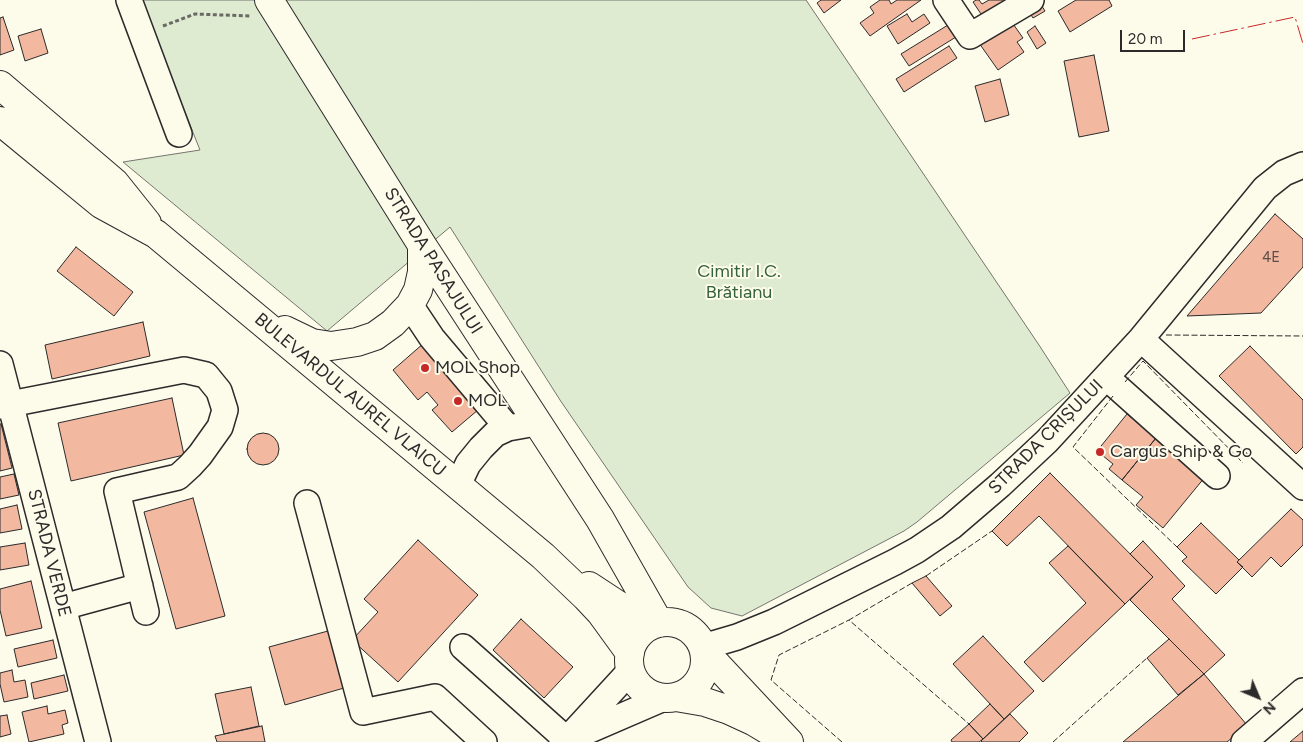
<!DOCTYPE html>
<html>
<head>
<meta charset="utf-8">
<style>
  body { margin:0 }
  #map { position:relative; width:1303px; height:742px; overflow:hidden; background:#fdfbea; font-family:Figtree,sans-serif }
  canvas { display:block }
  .north { position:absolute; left:1233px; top:672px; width:50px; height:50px; -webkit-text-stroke:4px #fdfbea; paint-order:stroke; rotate:135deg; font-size:14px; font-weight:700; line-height:20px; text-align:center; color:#2b2b2b }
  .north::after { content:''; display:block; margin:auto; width:18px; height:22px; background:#2b2b2b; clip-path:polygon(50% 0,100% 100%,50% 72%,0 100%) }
  .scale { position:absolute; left:1120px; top:30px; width:65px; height:22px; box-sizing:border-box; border:2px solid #2b2b2b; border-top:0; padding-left:6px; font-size:15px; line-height:18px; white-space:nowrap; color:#2b2b2b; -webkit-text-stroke:4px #fdfbea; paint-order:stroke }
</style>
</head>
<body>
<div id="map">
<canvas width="1303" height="742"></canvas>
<div class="north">N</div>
<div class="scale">20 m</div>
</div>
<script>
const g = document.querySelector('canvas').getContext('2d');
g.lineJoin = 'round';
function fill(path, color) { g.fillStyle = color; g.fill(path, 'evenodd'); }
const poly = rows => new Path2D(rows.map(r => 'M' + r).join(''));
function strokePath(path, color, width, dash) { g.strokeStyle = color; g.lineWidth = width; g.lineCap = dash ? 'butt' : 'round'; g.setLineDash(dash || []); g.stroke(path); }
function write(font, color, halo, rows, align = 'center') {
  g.font = font + ' Figtree,sans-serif'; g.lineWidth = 4; g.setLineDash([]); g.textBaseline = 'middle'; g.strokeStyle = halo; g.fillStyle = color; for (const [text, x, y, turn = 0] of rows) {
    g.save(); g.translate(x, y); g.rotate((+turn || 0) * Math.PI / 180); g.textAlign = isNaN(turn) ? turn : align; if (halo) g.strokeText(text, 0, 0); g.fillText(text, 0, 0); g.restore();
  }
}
const green = poly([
  [140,0,806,0,1039,345,1070,393,917,522,904,531,742,616,711,608,688,587,560,400,450,227,327,331,123,162,200,150,140,0]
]);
fill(green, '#deebd1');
strokePath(green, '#74746e', 1);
const building = poly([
  [821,0,841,0,824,13,817,3,821,0],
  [880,0,889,0,891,4,897,0,921,0,870,36,860,23,874,13,870,7,880,0],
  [976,0,979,0,982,4,989,0,1022,0,987,23,973,2,976,0],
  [1076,0,1109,0,1112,6,1070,32,1058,11,1076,0],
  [1040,3,1045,11,1033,18,1028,10,1040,3],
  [907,14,912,22,924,14,930,23,898,44,887,26,907,14],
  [3,17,14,50,0,55,0,18,3,17],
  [1011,21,1023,38,1017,42,1024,52,998,70,979,43,1011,21],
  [948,25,956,37,909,66,901,54,948,25],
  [1035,26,1046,43,1037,49,1027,32,1035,26],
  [41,29,48,53,25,61,18,36,41,29],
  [949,46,957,58,904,92,896,79,949,46],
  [1094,55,1109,131,1079,137,1064,61,1094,55],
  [1000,79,1009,115,985,122,975,86,1000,79],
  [1275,214,1303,239,1303,267,1261,313,1187,316,1275,214],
  [76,247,133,292,114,316,57,271,76,247],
  [143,322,150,356,52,379,45,345,143,322],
  [424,343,485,404,452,432,432,410,438,405,427,392,418,400,393,370,424,343],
  [1250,346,1303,400,1303,447,1296,454,1219,376,1250,346],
  [172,398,184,455,71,481,58,423,172,398],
  [1127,414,1156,438,1122,480,1109,469,1113,464,1097,451,1127,414],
  [0,424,1,424,12,468,0,471,0,424],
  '247 449a16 16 0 1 1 32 0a16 16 0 1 1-32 0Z',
  [1156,438,1205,477,1163,528,1136,505,1143,497,1122,480,1156,438],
  [1050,473,1153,577,1125,604,1039,516,1007,546,992,531,1050,473],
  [14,474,19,495,0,499,0,477,14,474],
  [193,498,225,616,176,629,144,512,193,498],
  [17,505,22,529,0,533,0,509,17,505],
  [1291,509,1303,520,1303,545,1281,567,1271,557,1252,577,1237,562,1291,509],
  [1201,523,1239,560,1237,562,1243,567,1216,594,1182,561,1187,557,1177,547,1201,523],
  [418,540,478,595,398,682,352,640,378,612,364,599,418,540],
  [1143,541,1185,586,1172,599,1225,655,1204,674,1130,600,1153,577,1130,554,1143,541],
  [25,543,29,565,0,570,0,547,25,543],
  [1068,546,1125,604,1043,682,1024,662,1086,603,1049,563,1068,546],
  [926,576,952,606,940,616,912,583,926,576],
  [31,581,42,628,6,636,0,610,0,589,31,581],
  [521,619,573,667,544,698,493,650,521,619],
  [328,631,344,688,285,705,269,647,328,631],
  [983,636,1034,691,1004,719,953,664,983,636],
  [1169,639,1204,674,1178,695,1147,658,1169,639],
  [53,640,57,658,18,667,14,649,53,640],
  [12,670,14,682,25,680,28,697,4,702,0,684,0,673,12,670],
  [1204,674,1247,725,1227,742,1123,742,1204,674],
  [64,675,68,691,34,699,31,683,64,675],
  [251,687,259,726,224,734,215,694,251,687],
  [990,704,1004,719,983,739,969,724,990,704],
  [47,706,48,714,65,710,68,723,62,725,64,734,29,742,22,712,47,706],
  [1010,714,1028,733,1019,742,982,742,981,741,1010,714],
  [7,715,11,734,0,737,0,716,7,715],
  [969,724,983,739,979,742,952,742,951,740,969,724],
  [262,726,265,742,217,742,215,736,262,726],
  [1303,731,1303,742,1290,742,1303,731]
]);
fill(building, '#f2b8a0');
strokePath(building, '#2b2b2b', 1);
const minor = poly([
  [129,0,179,134],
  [946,0,970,36,1031,0],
  [410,305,432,338,508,428],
  [1141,339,1303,487],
  [0,364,98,742],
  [1106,377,1217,476],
  [0,406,184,370,206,375,219,391,225,410,220,427,200,455,190,466,178,477,117,491,146,612],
  [458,485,468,464,481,448,495,434,508,428,525,425],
  [307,503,363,712,435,697,484,742],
  [63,607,140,586],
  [463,647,567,740],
  [703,647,737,637,774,622,895,562,917,550,951,527,1000,485,1047,441,1141,339,1265,188,1284,173,1303,165],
  [574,732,631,670],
  [562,742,664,698],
  [1244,742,1303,691]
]);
const major = poly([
  [269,0,422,245,600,519,659,623],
  [0,85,115,183,147,223],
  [0,121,101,204,156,234,543,556,586,597,601,613,630,653],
  [285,330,312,343,331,346,357,342,375,336,393,323,410,305,418,290,422,272,422,245],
  [589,586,650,626],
  '629 660a38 38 0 1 1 76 0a38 38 0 1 1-76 0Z',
  [704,651,789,742],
  [676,697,705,702,729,710,753,721,768,730]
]);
strokePath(minor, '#2b2b2b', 28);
strokePath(major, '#2b2b2b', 30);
strokePath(poly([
  [163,26,195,14,250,16]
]), '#6a6964', 3, [4, 2.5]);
strokePath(minor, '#fdfbea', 25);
strokePath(major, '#fdfbea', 28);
strokePath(poly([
  [1166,335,1303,336],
  [1125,382,1143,361,1243,463],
  [1113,396,1073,447,1177,547],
  [926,576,992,531],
  [912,583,849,620,969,724],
  [842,742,771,680,779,655,849,620],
  [1053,742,1147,658]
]), '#2b2b2b', 1, [6, 2.5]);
strokePath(poly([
  [1192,39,1295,17,1303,44]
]), '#c62828', 1, [18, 4, 2.5, 4]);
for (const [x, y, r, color] of [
  [425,368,5,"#c62828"],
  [458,401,5,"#c62828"],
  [1100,452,5,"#c62828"]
]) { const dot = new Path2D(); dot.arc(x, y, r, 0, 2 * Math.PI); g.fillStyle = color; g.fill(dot); strokePath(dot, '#fdfbea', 2); }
write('15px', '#5d4e48', null, [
  ["4E",1271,258]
]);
write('18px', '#2b2b2b', '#fdfbea', [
  ["STRADA PASAJULUI",433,261,58],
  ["BULEVARDUL AUREL VLAICU",350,395,40],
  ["STRADA CRIȘULUI",1046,437,-45],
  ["STRADA VERDE",49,553,76]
]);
write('18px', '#34623c', '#fdfbea', [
  ["Cimitir I.C.",739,272],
  ["Brătianu",739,293]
]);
write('18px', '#2b2b2b', '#fdfbea', [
  ["MOL Shop",435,368],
  ["MOL",468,401],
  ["Cargus Ship & Go",1110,452]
], 'left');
</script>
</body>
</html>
